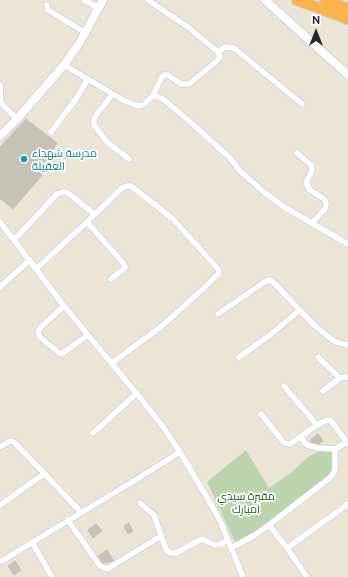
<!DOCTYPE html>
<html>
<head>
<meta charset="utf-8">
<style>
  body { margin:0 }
  #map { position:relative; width:348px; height:577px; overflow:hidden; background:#ebe5d8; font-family:Ubuntu,sans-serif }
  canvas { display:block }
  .north { position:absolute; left:296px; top:12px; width:40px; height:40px; -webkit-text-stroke:3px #fff; paint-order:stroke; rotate:0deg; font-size:11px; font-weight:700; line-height:16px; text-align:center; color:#272727 }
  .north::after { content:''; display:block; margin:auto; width:14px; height:18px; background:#272727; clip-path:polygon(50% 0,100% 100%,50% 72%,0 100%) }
</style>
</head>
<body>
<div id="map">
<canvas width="348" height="577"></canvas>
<div class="north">N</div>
</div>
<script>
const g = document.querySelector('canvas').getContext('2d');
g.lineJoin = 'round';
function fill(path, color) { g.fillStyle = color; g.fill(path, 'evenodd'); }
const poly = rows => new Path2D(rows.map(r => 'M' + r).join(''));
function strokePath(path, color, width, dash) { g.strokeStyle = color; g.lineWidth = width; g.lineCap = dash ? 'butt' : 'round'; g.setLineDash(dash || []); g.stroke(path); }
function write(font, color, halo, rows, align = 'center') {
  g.font = font + ' Ubuntu,Cairo,sans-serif'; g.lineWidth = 3.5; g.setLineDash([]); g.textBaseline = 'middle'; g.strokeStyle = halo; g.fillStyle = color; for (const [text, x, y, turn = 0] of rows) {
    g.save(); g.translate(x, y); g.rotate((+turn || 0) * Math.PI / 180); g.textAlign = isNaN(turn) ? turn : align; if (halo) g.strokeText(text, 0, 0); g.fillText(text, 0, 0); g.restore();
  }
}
fill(poly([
  [325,449,336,452,333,473,252,535,235,542,207,482,246,450,269,488,292,472,307,458,315,453]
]), '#bcd5ae');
const building = poly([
  [26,119,57,143,39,171,43,174,13,209,1,199,0,200,0,147,26,119],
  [318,434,323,441,314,447,310,440,318,434],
  [129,523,133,531,128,534,124,526,129,523],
  [96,524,102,531,93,538,88,530,96,524],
  [107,550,114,561,103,563,98,556,107,550],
  [15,561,21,570,14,575,8,566,15,561]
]);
fill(building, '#c6c2b8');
strokePath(building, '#c6c1b2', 1);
const street = poly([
  [84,0,99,8],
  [148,0,189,28,218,52,220,56,218,60,189,84,181,84,168,75,164,75,162,77,153,95],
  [47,5,48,10,86,33],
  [218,52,225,47,234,48,302,104],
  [64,65,123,100,133,104,139,106,145,104,153,95,163,99,188,120,229,157,240,171,265,193,284,207,348,244],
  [0,85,1,103,17,119],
  [113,94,97,114,94,119,94,125,107,142,129,159],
  [51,132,76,99,88,79],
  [297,153,311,165,312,169,311,173,307,180,307,185,310,190,324,199,326,203,326,206,324,210,312,223],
  [0,222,64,306,142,400,161,424,180,452,212,506,221,523,243,577],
  [87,222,123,263,125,266,125,268,111,279],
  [14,240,57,194,63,192,68,193,94,214],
  [36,269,87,222,122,188,127,186,131,186,173,219,218,269,219,272,218,274,204,288,162,326,112,363],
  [0,287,30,260],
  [64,306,40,328,38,332,40,337,59,353,63,353,88,335],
  [218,314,266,281,270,280,274,283,314,325,331,339,336,342,348,345],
  [239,357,270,335,300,310],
  [318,357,340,378],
  [284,386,317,425,300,437],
  [323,391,340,378,348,377],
  [261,414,284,443,290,444,300,437,307,445,318,448,335,449],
  [317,425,327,420,331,421,347,442],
  [93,433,137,393],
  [0,447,10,441,14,442,81,512],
  [140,503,154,515,164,544,167,551,171,553,176,553,198,541,202,539,215,545,221,544,228,540],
  [0,505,44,474],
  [68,520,100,566,107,569,161,536],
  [269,525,287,548,348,504],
  [32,542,52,577],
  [231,548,255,535,269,525,331,477,334,472,335,469,335,449,348,442],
  [287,548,307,577],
  [0,562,142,476,180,452]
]);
const secondary = poly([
  [265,0,348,75],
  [0,136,17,119,64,65,80,42,103,0]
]);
const highway = poly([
  [297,0,348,19],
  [325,0,348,9]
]);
strokePath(street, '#cdcee1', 7);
strokePath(secondary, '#cdcee1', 10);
strokePath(highway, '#c7c7c7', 12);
strokePath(street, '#fff', 5.5);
strokePath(secondary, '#fff', 8);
strokePath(highway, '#ffb34e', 10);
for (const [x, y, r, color] of [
  [24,159,4,"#0f9aa8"]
]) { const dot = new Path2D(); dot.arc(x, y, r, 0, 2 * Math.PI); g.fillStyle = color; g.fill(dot); strokePath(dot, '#fff', 1.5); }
write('11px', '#0d838f', '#fff', [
  ["مدرسة شهداء",32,153],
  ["العقيلة",32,166]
], 'left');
write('11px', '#1c6516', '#fff', [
  ["مقبرة سيدي",246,496],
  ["امبارك",246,509]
]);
</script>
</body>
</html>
